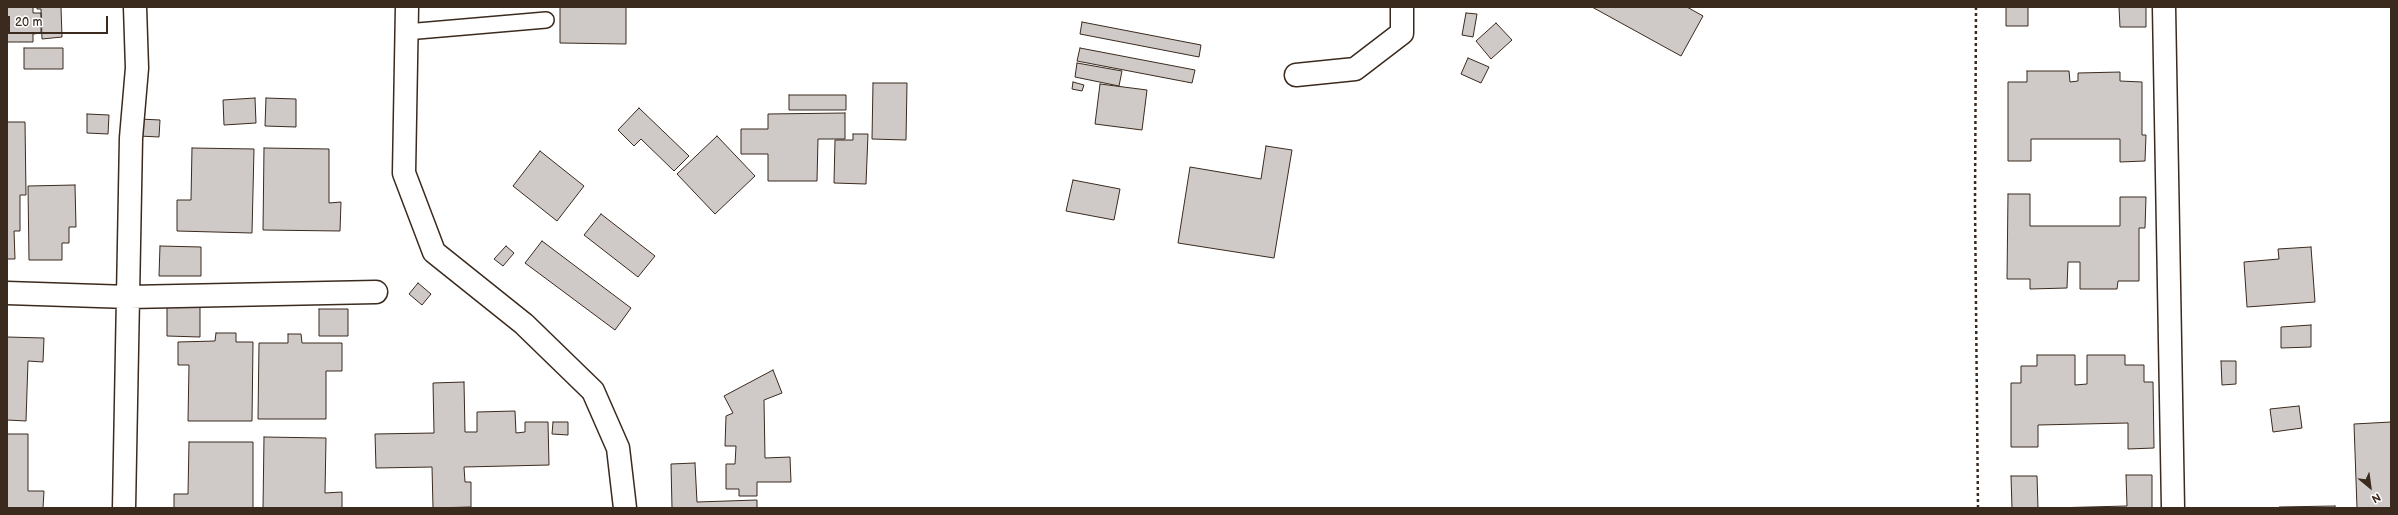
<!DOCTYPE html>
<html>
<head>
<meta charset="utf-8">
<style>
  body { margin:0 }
  #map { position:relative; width:2398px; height:515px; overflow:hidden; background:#fff; font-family:"Balsamiq Sans",sans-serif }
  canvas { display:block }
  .frame { position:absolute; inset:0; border:8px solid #3b2a1e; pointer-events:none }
  .north { position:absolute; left:2350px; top:467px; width:40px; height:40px; -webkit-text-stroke:3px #fff; paint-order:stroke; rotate:151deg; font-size:11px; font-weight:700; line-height:16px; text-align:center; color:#3b2a1e }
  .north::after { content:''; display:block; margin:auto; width:14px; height:18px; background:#3b2a1e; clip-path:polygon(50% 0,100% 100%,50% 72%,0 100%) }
  .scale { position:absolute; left:8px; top:16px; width:100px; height:18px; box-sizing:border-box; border:2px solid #3b2a1e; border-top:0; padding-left:5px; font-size:12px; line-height:14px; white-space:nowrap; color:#3b2a1e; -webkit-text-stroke:3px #fff; paint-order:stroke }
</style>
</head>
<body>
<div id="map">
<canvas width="2398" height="515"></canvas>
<div class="frame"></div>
<div class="north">N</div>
<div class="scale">20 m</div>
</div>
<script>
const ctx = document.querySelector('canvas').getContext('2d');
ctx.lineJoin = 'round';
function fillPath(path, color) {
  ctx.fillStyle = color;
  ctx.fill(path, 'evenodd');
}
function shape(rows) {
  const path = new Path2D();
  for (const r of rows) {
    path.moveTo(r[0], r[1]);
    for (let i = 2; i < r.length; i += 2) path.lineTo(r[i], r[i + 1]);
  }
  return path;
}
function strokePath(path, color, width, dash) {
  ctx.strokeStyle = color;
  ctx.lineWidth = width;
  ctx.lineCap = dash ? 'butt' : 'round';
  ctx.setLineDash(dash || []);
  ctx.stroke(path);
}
const building = shape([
  [7,7,33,7,33,13,41,13,41,33,33,34,33,42,7,42,7,7],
  [37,7,61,7,62,37,42,39,41,9,37,9,37,7],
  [560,7,626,7,626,44,560,43,560,7],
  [1592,7,1687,7,1703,16,1681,56,1592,7],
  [2006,7,2028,7,2028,26,2006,26,2006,7],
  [2119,7,2146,7,2146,27,2120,27,2119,7],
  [1466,13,1477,14,1473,37,1462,35,1466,13],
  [1082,22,1201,45,1199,57,1080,34,1082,22],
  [1496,23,1512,40,1491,59,1476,41,1496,23],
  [24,48,63,48,63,69,24,69,24,48],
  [1080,48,1195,70,1192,83,1077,61,1080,48],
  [1468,58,1489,67,1481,83,1461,74,1468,58],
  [1077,63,1122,71,1119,86,1075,77,1077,63],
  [2027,71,2069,71,2070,82,2078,81,2078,73,2120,72,2120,81,2142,82,2142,135,2146,135,2145,161,2120,162,2120,139,2031,139,2031,161,2008,161,2008,82,2027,82,2027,71],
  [1073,82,1084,85,1082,91,1072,89,1073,82],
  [873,83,907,83,906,140,872,139,873,83],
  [1100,84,1147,90,1142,130,1095,124,1100,84],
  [789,95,846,95,846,110,789,110,789,95],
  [255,98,256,123,224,125,223,100,255,98],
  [266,98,296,99,296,127,265,126,266,98],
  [639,108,689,156,674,171,641,139,634,146,618,130,639,108],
  [845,113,845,139,818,139,817,181,768,181,768,154,741,154,741,129,768,129,768,114,845,113],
  [87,114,109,115,108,134,87,133,87,114],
  [140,119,160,120,159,137,139,136,140,119],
  [7,122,25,122,26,195,20,195,20,231,14,231,15,259,7,259,7,122],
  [853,134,868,134,866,184,834,183,835,140,853,140,853,134],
  [717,136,755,176,715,214,677,174,717,136],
  [1266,146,1292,150,1274,258,1178,243,1190,167,1261,179,1266,146],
  [192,148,254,149,252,233,177,231,177,200,191,200,192,148],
  [264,148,329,149,329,203,341,202,340,231,263,230,264,148],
  [540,151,584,186,557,221,513,186,540,151],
  [1073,180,1120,189,1114,220,1066,211,1073,180],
  [75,185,76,227,69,227,69,243,62,243,62,260,29,260,28,186,75,185],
  [2008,194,2030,194,2030,226,2120,226,2120,197,2146,197,2145,228,2139,228,2139,281,2118,281,2117,289,2080,289,2080,262,2068,262,2067,288,2030,289,2030,279,2007,279,2008,194],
  [601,214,655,256,638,277,584,235,601,214],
  [542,241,631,308,615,330,525,263,542,241],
  [160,246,201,247,201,276,159,276,160,246],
  [506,246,514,253,503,266,494,259,506,246],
  [2311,247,2315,302,2247,307,2244,262,2279,259,2278,249,2311,247],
  [418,283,431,294,422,305,409,294,418,283],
  [167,307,200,307,200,337,167,336,167,307],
  [319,309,348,309,348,336,319,336,319,309],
  [2311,325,2311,347,2281,348,2281,327,2311,325],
  [216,333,236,333,236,342,253,342,252,421,188,421,189,365,178,365,178,342,215,341,216,333],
  [288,334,301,334,302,343,342,343,342,371,326,371,326,419,258,419,259,343,288,343,288,334],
  [7,337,44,338,43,362,28,361,26,421,7,420,7,337],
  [2037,355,2075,355,2075,385,2087,384,2087,355,2125,355,2125,365,2144,365,2144,382,2153,382,2154,448,2128,449,2128,423,2038,425,2038,447,2011,447,2011,383,2021,383,2021,366,2037,366,2037,355],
  [2221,361,2236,361,2236,384,2222,385,2221,361],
  [773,370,782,393,764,400,765,458,790,457,791,482,757,482,757,496,739,496,739,489,726,489,726,464,735,464,736,446,725,446,726,416,733,413,724,396,773,370],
  [464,382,465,432,477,432,477,412,515,411,516,433,525,432,525,422,548,422,549,465,464,467,465,482,471,482,471,507,433,508,432,467,376,468,375,434,434,433,433,383,464,382],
  [2299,406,2302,428,2273,432,2270,409,2299,406],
  [553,422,568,422,568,435,552,434,553,422],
  [2391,422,2391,506,2389,508,2357,508,2354,424,2391,422],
  [7,434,28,434,28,491,44,491,43,508,7,508,7,434],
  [264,437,326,438,325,493,342,492,342,508,263,508,264,437],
  [189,442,253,442,253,508,174,508,174,494,188,494,189,442],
  [695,463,697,502,757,500,757,508,672,508,671,464,695,463],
  [2126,475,2152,475,2152,508,2051,508,2127,506,2126,475],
  [2011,476,2037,476,2038,508,2012,508,2011,476],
  [2335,506,2335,508,2279,508,2279,507,2335,506]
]);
const path = shape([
  [1976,7,1975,205,1978,508]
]);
const lane = shape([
  [406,32,546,20]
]);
const street = shape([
  [407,7,404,173,434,252,524,324,593,391,618,448,625,508],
  [2164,7,2173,508],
  [1296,75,1355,69,1402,33,1402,7],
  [7,293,129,297,376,292],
  [124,508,131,138,137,68,135,7]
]);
fillPath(building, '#cfcac7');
strokePath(building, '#3b2a1e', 1);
strokePath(lane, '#3b2a1e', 18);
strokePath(street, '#3b2a1e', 25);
strokePath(path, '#3b2a1e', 2.5, [3, 3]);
strokePath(lane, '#fff', 15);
strokePath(street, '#fff', 22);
</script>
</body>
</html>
